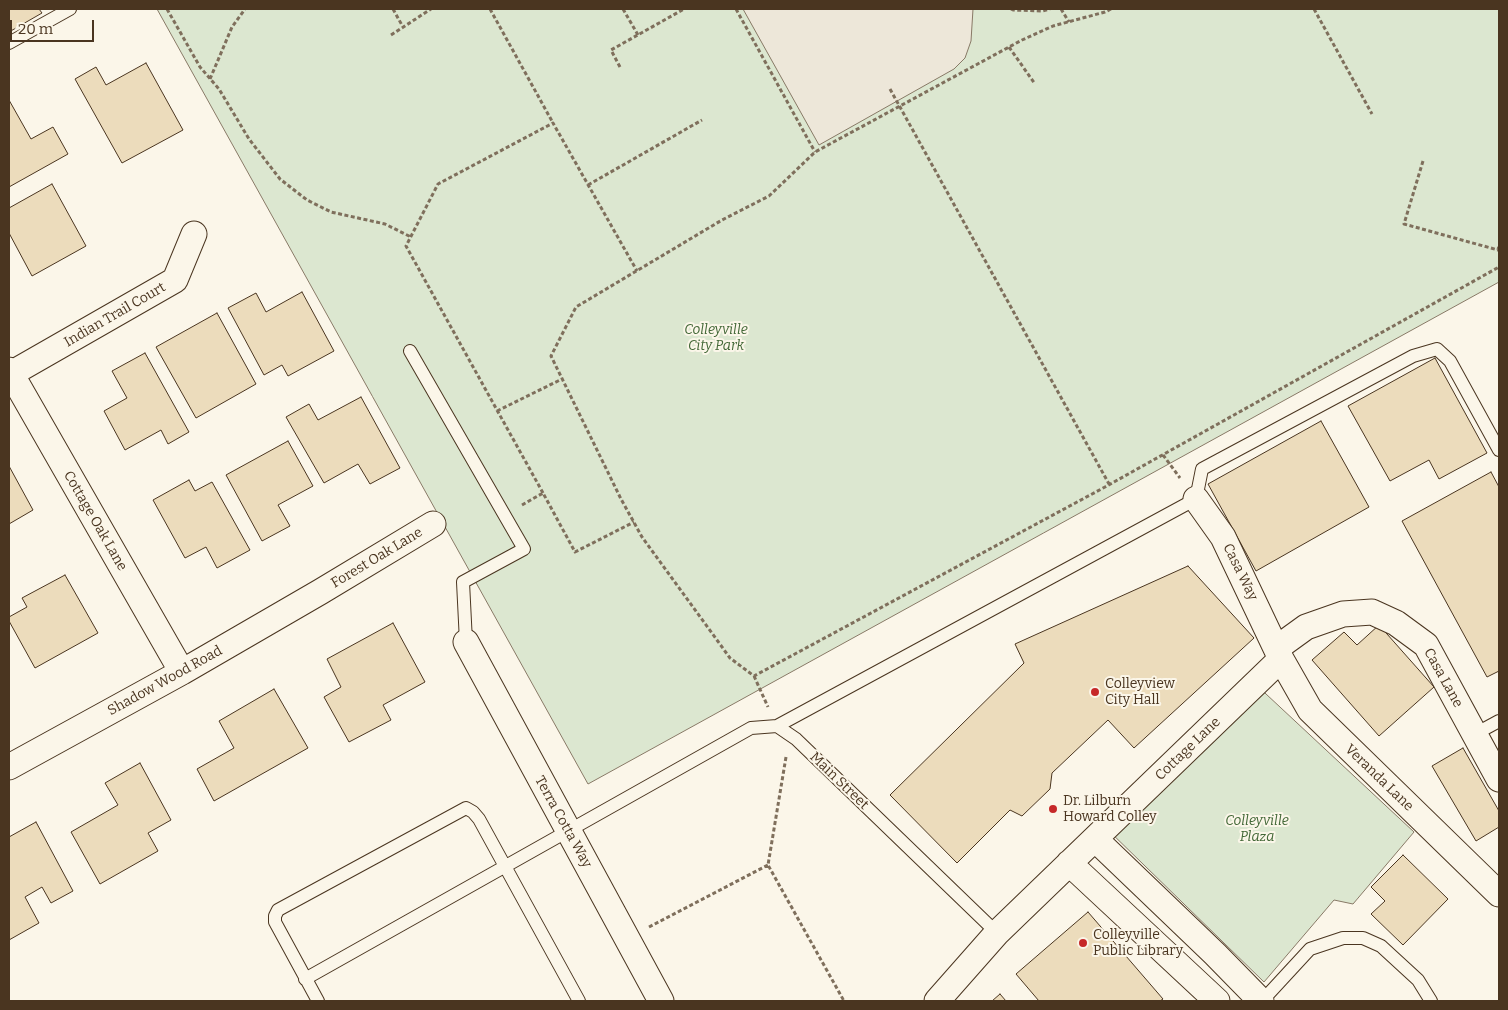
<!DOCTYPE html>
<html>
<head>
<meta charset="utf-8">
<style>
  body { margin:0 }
  #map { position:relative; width:1508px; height:1010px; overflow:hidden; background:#fbf6e9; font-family:Bitter,serif }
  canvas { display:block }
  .frame { position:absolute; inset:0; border:10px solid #4a3520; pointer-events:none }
  .scale { position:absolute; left:10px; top:20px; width:84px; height:22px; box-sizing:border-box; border:2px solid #4a3520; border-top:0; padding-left:6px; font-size:15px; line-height:18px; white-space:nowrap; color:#4a3520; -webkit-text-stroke:4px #fbf6e9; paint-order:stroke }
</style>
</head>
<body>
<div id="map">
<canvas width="1508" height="1010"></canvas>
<div class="frame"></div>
<div class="scale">20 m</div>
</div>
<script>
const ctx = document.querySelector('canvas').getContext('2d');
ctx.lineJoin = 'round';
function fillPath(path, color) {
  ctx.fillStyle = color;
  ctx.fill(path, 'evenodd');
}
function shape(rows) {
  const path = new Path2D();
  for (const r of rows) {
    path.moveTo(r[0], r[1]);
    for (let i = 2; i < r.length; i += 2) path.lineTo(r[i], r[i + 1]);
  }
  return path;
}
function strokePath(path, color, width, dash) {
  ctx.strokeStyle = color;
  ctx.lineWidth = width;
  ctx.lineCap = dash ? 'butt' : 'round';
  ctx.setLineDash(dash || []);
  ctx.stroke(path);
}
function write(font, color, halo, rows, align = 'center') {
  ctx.font = font + ' Bitter,serif';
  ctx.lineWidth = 4;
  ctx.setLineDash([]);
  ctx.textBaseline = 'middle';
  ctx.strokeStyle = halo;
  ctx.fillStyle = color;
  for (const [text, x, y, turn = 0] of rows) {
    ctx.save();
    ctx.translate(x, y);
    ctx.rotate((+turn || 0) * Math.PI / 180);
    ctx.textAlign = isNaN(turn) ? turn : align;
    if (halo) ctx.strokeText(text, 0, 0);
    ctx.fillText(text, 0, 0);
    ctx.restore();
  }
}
const green = shape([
  [157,9,1499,9,1499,282,588,784,157,9],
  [1251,680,1414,832,1353,904,1334,900,1264,982,1105,827,1251,680]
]);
const parking = shape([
  [743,9,973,9,971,41,965,58,954,69,819,145,743,9]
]);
const building = shape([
  [9,9,39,9,42,13,9,32,9,9],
  [146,63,183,130,122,163,75,79,96,67,106,85,146,63],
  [9,100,31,139,53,127,68,154,9,187,9,100],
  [52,184,86,246,32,276,9,233,9,208,52,184],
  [302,292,334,351,288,376,282,365,264,375,228,308,256,293,266,312,302,292],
  [217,313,256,384,196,418,156,347,217,313],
  [145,353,189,432,168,444,161,430,125,450,104,411,127,398,112,371,145,353],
  [1435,358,1487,453,1439,479,1429,460,1390,481,1348,406,1435,358],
  [361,397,400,468,370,484,358,464,324,483,286,417,309,404,318,420,361,397],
  [1321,421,1369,507,1256,571,1208,484,1321,421],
  [288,441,313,486,278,505,290,526,262,541,226,475,288,441],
  [9,466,33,510,9,524,9,466],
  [1491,472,1499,487,1499,671,1487,677,1402,521,1491,472],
  [189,480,195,491,212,482,250,550,217,568,206,547,185,558,153,500,189,480],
  [1188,566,1254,638,1134,748,1108,720,1052,773,1050,789,1022,816,1010,810,957,863,890,795,1024,663,1015,644,1188,566],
  [65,575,98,633,35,668,9,621,9,617,27,607,22,598,65,575],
  [393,623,425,682,383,705,391,720,349,742,324,697,341,687,327,659,393,623],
  [1379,625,1434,687,1379,736,1312,660,1344,632,1357,645,1379,625],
  [274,689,308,748,214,801,197,769,234,748,219,721,274,689],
  [1463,748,1499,811,1499,827,1476,841,1432,766,1463,748],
  [140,763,171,820,148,833,158,851,100,884,71,832,118,805,105,783,140,763],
  [36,822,73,891,51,903,42,887,25,897,39,923,9,940,9,837,36,822],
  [1403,855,1448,899,1403,945,1371,914,1385,901,1371,887,1403,855],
  [1088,912,1163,999,1160,1001,1039,1001,1016,974,1088,912],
  [1000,994,1006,1001,992,1001,1000,994]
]);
const path = shape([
  [167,9,200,67,219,89,249,139,280,179,307,200,331,212,385,224,411,237],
  [393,9,403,27],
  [490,9,553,123],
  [623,9,638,35],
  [736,9,815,152],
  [1011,9,1013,10,1042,11,1050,9],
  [1061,9,1069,22],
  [1111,9,1105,12,1053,26,1022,40,815,152,769,196,722,220,576,307,551,356,621,499,642,537,730,658,754,676,1105,487,1499,267],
  [1314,9,1372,114],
  [391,35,431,9],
  [1009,47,1035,84],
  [620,67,611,50,684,9],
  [210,79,232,27,245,9],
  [890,89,1109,484],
  [1423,161,1404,224,1498,250,1499,245],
  [588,185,702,120],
  [497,411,562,379],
  [1163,455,1180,478],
  [543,493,406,246,438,184,553,123,637,271],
  [522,505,543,493,575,552,634,522],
  [754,676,768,707],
  [786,757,768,865,844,1001],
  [649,927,768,865]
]);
const lane = shape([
  [9,43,70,9],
  [410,351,524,549,463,582,466,642],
  [777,726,1196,499,1202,469,1413,356,1437,349,1450,361,1499,450],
  [1475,734,1499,721],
  [305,979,751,728,777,726,796,739,997,933],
  [318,1001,275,922,275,916,278,910,466,808,473,812,479,819,579,1001],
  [1262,1001,1310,949,1343,938,1363,938,1381,946,1418,980,1431,1001]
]);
const street = shape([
  [9,370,182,672],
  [9,375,175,280,194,234],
  [1196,499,1223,537,1281,659,1310,710,1499,894],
  [466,642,661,1001],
  [1277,648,1306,627,1343,614,1372,612,1396,623,1426,645,1499,779],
  [9,767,182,672,320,592,433,524],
  [1095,839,1215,954,1261,1001],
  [1069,863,1217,1001],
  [937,1001,997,933,1281,659]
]);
const markers = [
  [1095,692,5,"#c62828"],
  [1053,809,5,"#c62828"],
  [1083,943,5,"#c62828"]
];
const streetNames = [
  ["Indian Trail Court",115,315,-30],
  ["Cottage Oak Lane",95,521,60],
  ["Forest Oak Lane",377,558,-31],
  ["Casa Way",1240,572,64],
  ["Casa Lane",1443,678,61],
  ["Shadow Wood Road",165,681,-29],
  ["Cottage Lane",1188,749,-44],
  ["Veranda Lane",1379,778,44],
  ["Main Street",839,781,44],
  ["Terra Cotta Way",563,822,61]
];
const parkNames = [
  ["Colleyville",716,330],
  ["City Park",716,346],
  ["Colleyville",1257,821],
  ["Plaza",1257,837]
];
const poiNames = [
  ["Colleyview",1105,684],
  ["City Hall",1105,700],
  ["Dr. Lilburn",1063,801],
  ["Howard Colley",1063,817],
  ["Colleyville",1093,935],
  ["Public Library",1093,951]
];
fillPath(green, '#dce7d0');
strokePath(green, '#887966', 1);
fillPath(parking, '#ede7d9');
strokePath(parking, '#887966', 1);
fillPath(building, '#ecdcbc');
strokePath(building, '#4a3520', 1);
strokePath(lane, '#4a3520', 14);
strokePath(street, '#4a3520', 27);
strokePath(path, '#7f6f5c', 3, [4, 2.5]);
strokePath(lane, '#fbf6e9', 12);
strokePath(street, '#fbf6e9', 25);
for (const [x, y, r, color] of markers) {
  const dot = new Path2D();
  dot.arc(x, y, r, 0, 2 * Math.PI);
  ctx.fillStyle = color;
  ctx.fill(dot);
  strokePath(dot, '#fbf6e9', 2);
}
write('14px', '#4a3520', '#fbf6e9', streetNames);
write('italic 14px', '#436837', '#fbf6e9', parkNames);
write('14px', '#4a3520', '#fbf6e9', poiNames, 'left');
</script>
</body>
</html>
